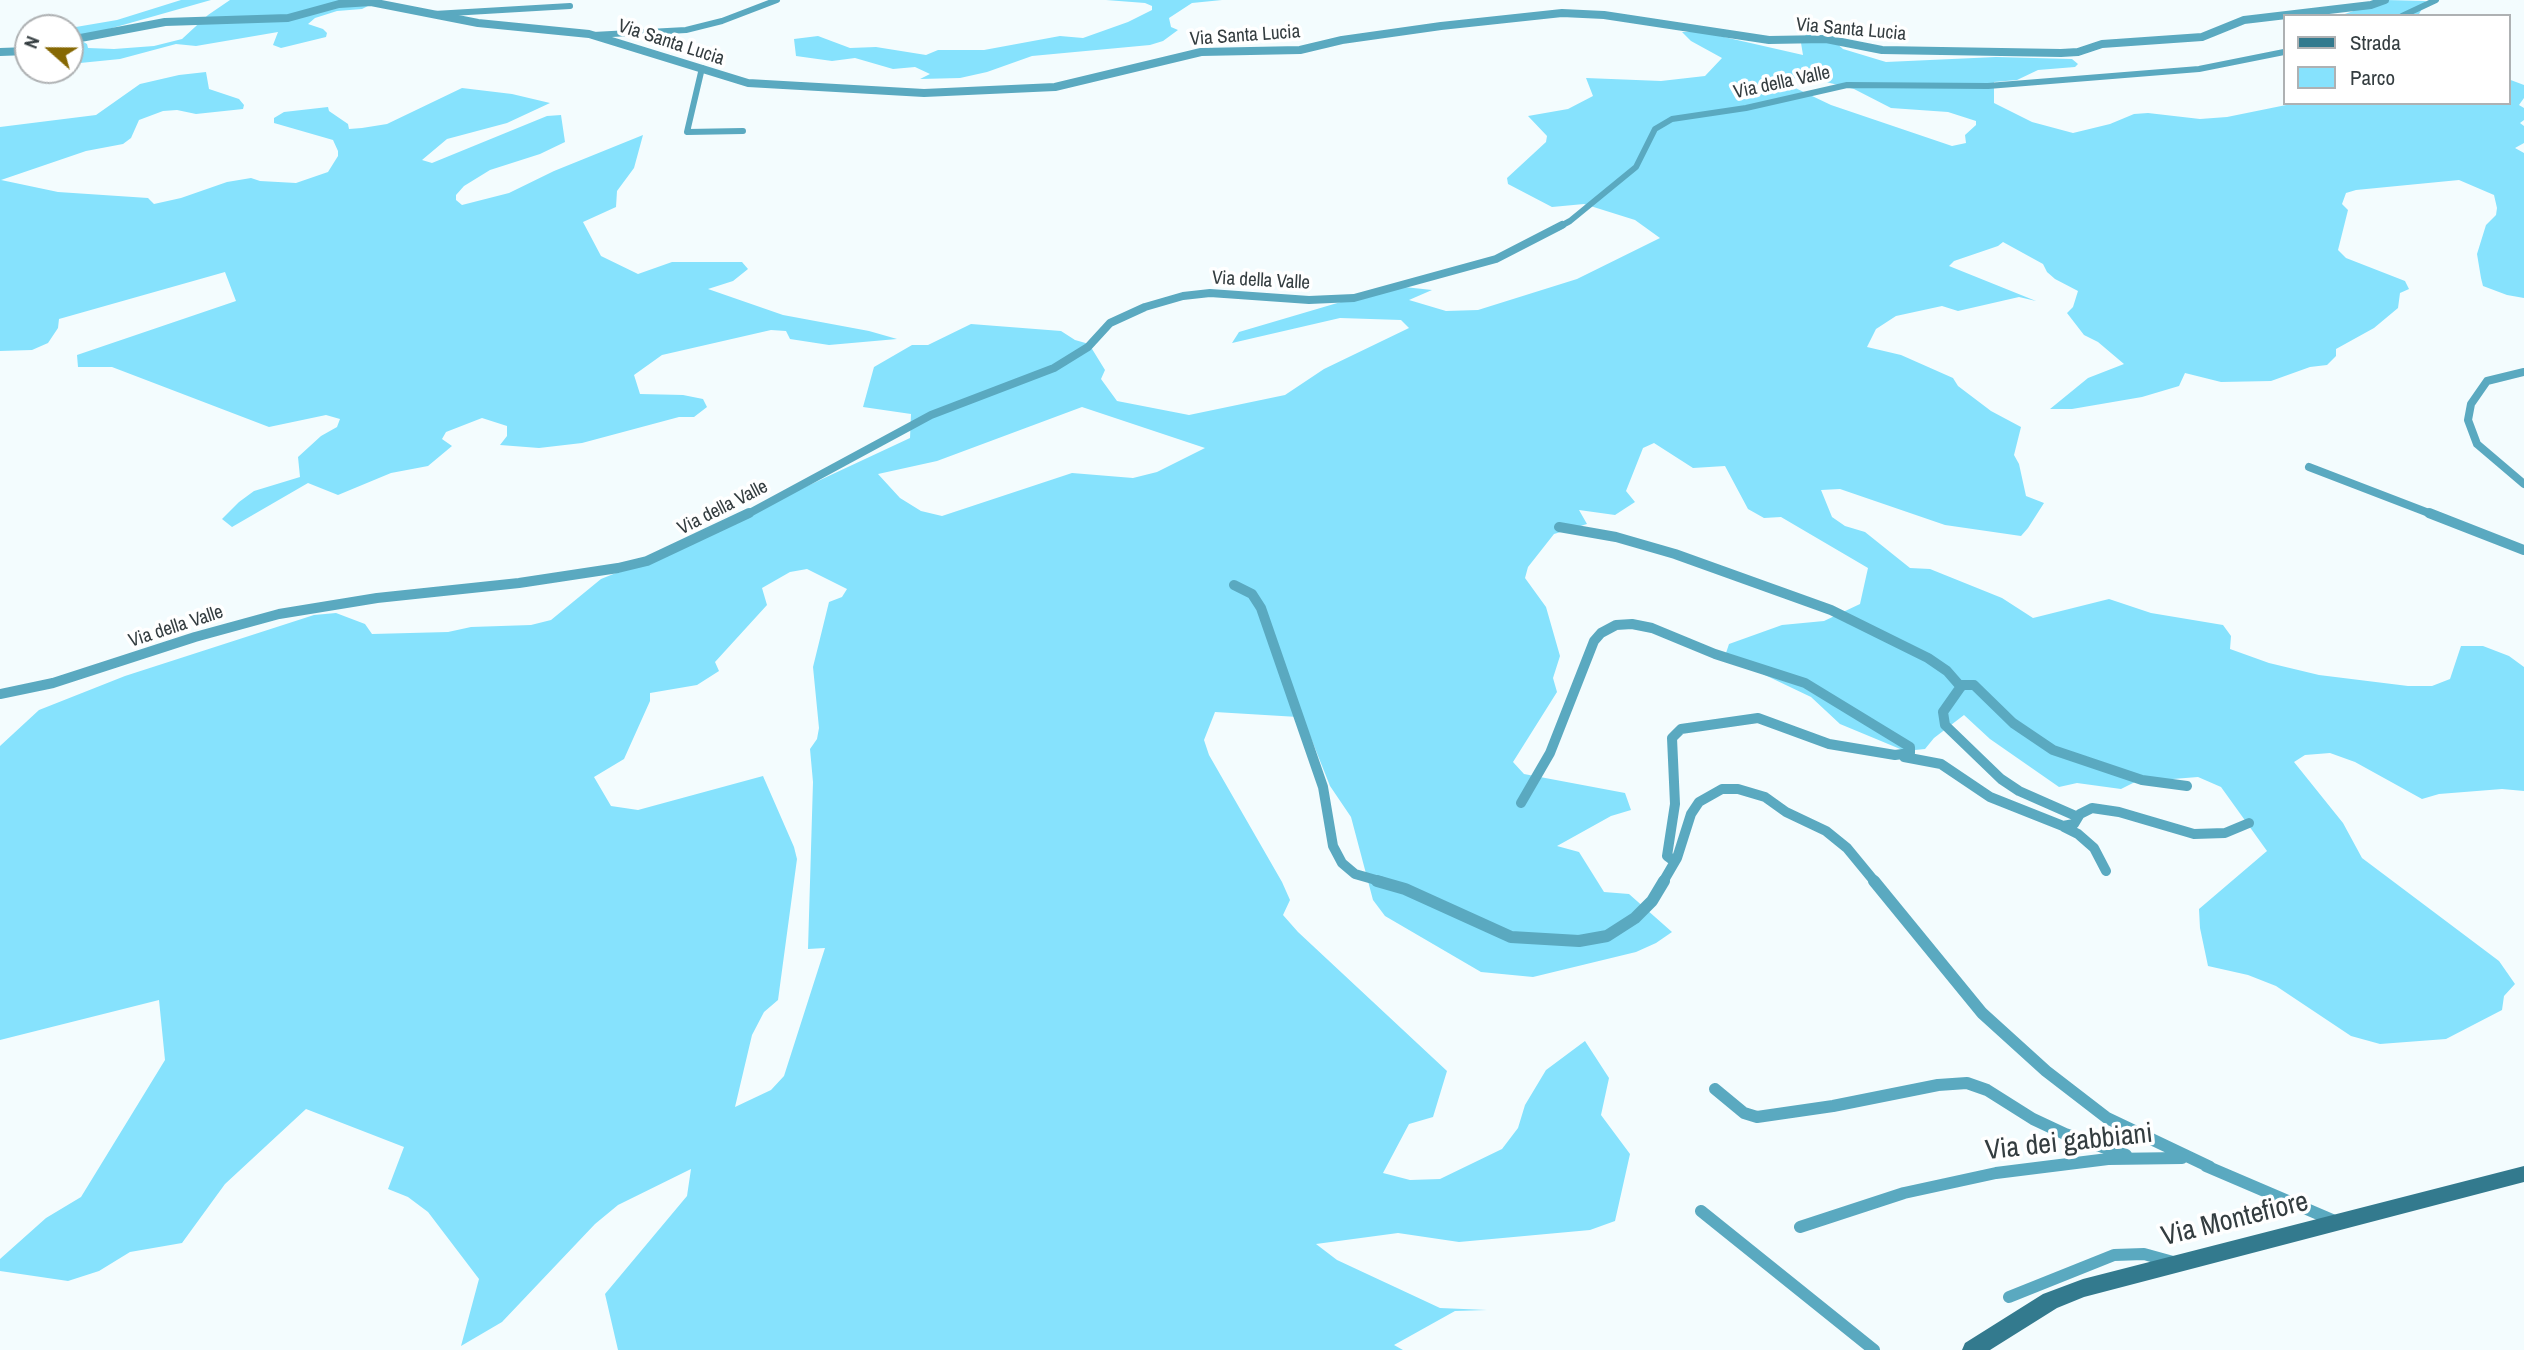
<!DOCTYPE html>
<html>
<head>
<meta charset="utf-8">
<style>
  body { margin:0 }
  #map { position:relative; width:2524px; height:1350px; overflow:hidden; background:#f3fcfe; font-family:"Archivo Narrow",sans-serif }
  canvas { display:block }
  .legend { position:absolute; left:2283px; top:14px; width:228px; height:91px; box-sizing:border-box; background:#fff; border:2px solid #aeb1b3; margin:0; padding:9px 12px; list-style:none; font-size:21px; color:#343d40 }
  .legend li { display:flex; align-items:center; gap:14px; height:35px }
  .legend b { width:35px; border:2px solid #aeb1b3 }
  .north { position:absolute; left:14px; top:14px; width:70px; height:70px; box-sizing:border-box; background:#fff; border:2px solid #aeb1b3; border-radius:50%; rotate:291deg; font-size:19px; font-weight:700; line-height:28px; text-align:center; color:#343d40 }
  .north::after { content:''; display:block; margin:auto; width:24px; height:32px; background:#866803; clip-path:polygon(50% 0,100% 100%,50% 72%,0 100%) }
</style>
</head>
<body>
<div id="map">
<canvas width="2524" height="1350"></canvas>
<ul class="legend">
<li><b style="height:9px;background:#337a8e"></b>Strada</li>
<li><b style="height:19px;background:#86e2fd"></b>Parco</li>
</ul>
<div class="north">N</div>
</div>
<script>
const ctx = document.querySelector('canvas').getContext('2d');
ctx.lineJoin = 'round';
function fillPath(path, color) {
  ctx.fillStyle = color;
  ctx.fill(path, 'evenodd');
}
function shape(rows) {
  const path = new Path2D();
  for (const r of rows) {
    path.moveTo(r[0], r[1]);
    for (let i = 2; i < r.length; i += 2) path.lineTo(r[i], r[i + 1]);
  }
  return path;
}
function strokePath(path, color, width, dash) {
  ctx.strokeStyle = color;
  ctx.lineWidth = width;
  ctx.lineCap = dash ? 'butt' : 'round';
  ctx.setLineDash(dash || []);
  ctx.stroke(path);
}
function write(font, color, halo, rows, align = 'center') {
  ctx.font = font + ' "Archivo Narrow",sans-serif';
  ctx.lineWidth = 7;
  ctx.setLineDash([]);
  ctx.textBaseline = 'middle';
  ctx.strokeStyle = halo;
  ctx.fillStyle = color;
  for (const [text, x, y, turn = 0] of rows) {
    ctx.save();
    ctx.translate(x, y);
    ctx.rotate((+turn || 0) * Math.PI / 180);
    ctx.textAlign = isNaN(turn) ? turn : align;
    if (halo) ctx.strokeText(text, 0, 0);
    ctx.fillText(text, 0, 0);
    ctx.restore();
  }
}
const green = shape([
  [181,0,211,0,70,40,70,28,117,20],
  [230,0,366,0,370,5,362,9,337,11,315,18,308,24,323,29,327,33,326,37,281,48,273,45,278,32,196,46,176,44,120,59,70,64,70,44,82,41,87,44,88,48,114,49,154,46,182,39,208,15],
  [1106,0,1222,0,1192,3,1169,18,1171,27,1178,30,1163,41,1150,45,1032,56,987,72,960,78,920,79,930,74,915,67,893,69,855,58,832,61,796,56,794,39,818,36,850,48,876,47,926,55,938,50,984,50,1060,36,1083,38,1128,22,1152,10,1152,6,1145,3],
  [2385,0,2426,1,2418,16,2305,16,2342,15],
  [1808,31,1833,40,1843,49,1886,62,1996,57,2072,59,2078,64,2075,67,2038,70,2017,80,1994,82,1994,103,2032,122,2073,133,2110,124,2134,114,2148,113,2200,119,2227,117,2296,103,2508,103,2508,79,2524,85,2524,98,2519,105,2524,108,2524,120,2520,123,2524,126,2524,143,2515,148,2524,153,2524,298,2507,295,2483,286,2481,278,2477,254,2486,225,2496,215,2497,208,2494,195,2459,180,2356,190,2346,193,2342,204,2348,210,2338,250,2346,258,2405,281,2409,289,2400,293,2398,308,2374,328,2336,349,2336,356,2327,365,2310,367,2271,381,2221,382,2185,373,2179,386,2142,397,2072,409,2050,409,2088,378,2124,364,2098,342,2084,335,2067,313,2073,307,2078,291,2055,279,2047,272,2043,264,2003,242,1998,246,1954,261,1949,266,2036,301,2019,297,1958,311,1942,306,1896,316,1876,329,1867,347,1901,355,1953,378,1958,386,1991,411,2021,427,2014,455,2019,464,2026,496,2044,503,2028,528,2021,536,1945,525,1840,489,1821,490,1832,517,1845,526,1865,532,1910,568,1930,569,2002,598,2033,618,2109,599,2151,613,2223,625,2231,636,2230,649,2269,663,2319,675,2408,686,2432,686,2450,679,2461,646,2483,646,2509,656,2524,667,2524,791,2502,789,2439,794,2422,799,2355,762,2330,753,2305,755,2294,762,2343,823,2362,858,2499,961,2515,984,2504,996,2502,1010,2446,1039,2380,1044,2351,1036,2276,986,2248,975,2208,966,2200,928,2199,909,2267,851,2221,787,2198,777,2135,782,2121,789,2077,783,2059,787,1990,739,1964,715,1934,738,1925,749,1905,751,1840,724,1811,697,1725,656,1729,644,1782,625,1824,621,1860,604,1868,568,1781,517,1764,518,1748,509,1725,466,1693,468,1654,443,1643,448,1626,491,1635,502,1615,515,1579,510,1587,524,1554,534,1528,567,1525,578,1546,607,1560,656,1553,678,1557,692,1513,762,1524,774,1625,793,1631,810,1611,816,1557,846,1579,852,1604,892,1629,894,1672,932,1656,943,1636,952,1533,977,1481,972,1385,916,1373,900,1351,817,1330,786,1309,733,1298,717,1215,712,1204,740,1209,755,1282,882,1290,900,1283,915,1298,932,1447,1071,1433,1117,1409,1124,1383,1173,1410,1180,1440,1179,1502,1149,1518,1128,1525,1105,1546,1070,1585,1041,1609,1078,1601,1115,1630,1154,1615,1221,1590,1230,1459,1242,1398,1233,1316,1244,1337,1260,1440,1308,1487,1310,1455,1311,1394,1345,1403,1350,618,1350,605,1294,687,1196,691,1169,618,1205,595,1224,502,1322,461,1346,479,1279,428,1212,408,1197,388,1189,404,1147,306,1109,225,1184,182,1243,130,1252,99,1271,68,1281,0,1271,0,1259,46,1218,81,1197,165,1060,159,1000,0,1040,0,746,39,710,125,676,314,615,336,613,365,624,372,634,448,632,471,627,531,625,551,620,601,579,653,558,910,438,911,414,863,407,874,367,912,345,928,345,971,324,1061,331,1075,340,1089,344,1105,370,1101,379,1117,401,1189,415,1285,395,1324,369,1409,328,1401,320,1340,318,1232,343,1239,332,1395,286,1432,290,1409,300,1446,311,1478,310,1577,279,1660,238,1635,220,1584,204,1552,207,1508,184,1507,178,1546,142,1547,136,1528,116,1568,109,1593,96,1586,78,1661,81,1705,76,1722,58,1691,41,1682,32,1702,32,1803,55,1801,43],
  [1783,78,1814,79,1854,89,1891,108,1948,112,1976,121,1976,125,1965,135,1966,143,1952,146,1831,105,1789,85],
  [1082,407,1205,448,1157,472,1133,478,1072,473,942,516,921,511,900,498,878,474,937,461],
  [807,569,847,589,842,597,829,602,813,667,819,728,817,739,810,749,813,782,808,949,825,948,784,1076,771,1090,735,1107,752,1035,764,1012,778,1000,797,859,794,847,763,776,638,810,611,806,594,777,624,759,650,701,650,693,697,685,719,671,715,662,767,605,762,588,790,572],
  [206,72,209,89,239,99,244,105,243,109,196,114,177,110,163,111,139,120,131,138,123,144,86,151,1,180,58,192,148,198,154,204,181,198,227,182,251,178,260,181,296,183,328,172,338,156,338,151,333,140,274,123,274,118,284,112,328,107,329,111,348,124,349,129,362,128,387,124,462,88,512,94,550,103,507,123,447,139,422,160,432,163,547,116,561,115,565,142,540,154,490,170,464,186,456,195,456,200,462,205,509,193,554,171,643,135,634,168,617,191,616,207,583,222,601,256,638,274,672,262,742,262,748,269,733,281,708,289,783,315,869,331,897,339,829,345,790,339,786,331,771,330,662,355,634,375,640,394,683,395,703,399,707,407,694,417,679,417,582,443,539,448,500,445,507,436,507,426,482,418,446,432,442,439,452,446,428,466,391,473,338,495,308,483,232,527,222,519,239,502,254,491,300,477,298,457,321,436,337,427,340,419,326,415,269,427,112,367,78,367,77,355,236,301,225,272,59,319,58,328,48,343,32,350,0,351,0,127,96,115,140,84,179,75]
]);
const minorFar3 = shape([
  [434,14,570,6],
  [2402,16,2436,0],
  [593,35,686,30,722,21,777,0],
  [702,68,687,132,743,131],
  [1559,227,1570,221,1636,167,1655,129,1672,119,1746,108,1847,85,1988,86,2199,69,2284,52]
]);
const minorFar2 = shape([
  [2524,372,2487,381,2471,404,2468,420,2477,444,2524,484],
  [2309,467,2434,515],
  [746,515,931,415,1054,368,1088,347,1110,323,1145,307,1183,296,1210,293,1309,300,1354,298,1496,259,1562,225]
]);
const minorFar1 = shape([
  [2429,513,2524,550],
  [1559,527,1616,537,1675,554,1831,610,1928,658,1947,671,1961,687],
  [1234,585,1252,594,1261,608,1323,787,1333,846,1342,863,1355,874,1383,882],
  [0,694,53,683,195,637,279,614,377,598,519,583,618,568,647,561,749,513],
  [1904,757,1941,764,1990,797,2063,826,2074,824,2080,814,2092,808,2119,812,2194,834,2225,833,2249,823],
  [1521,803,1550,753,1594,641,1601,633,1616,625,1632,624,1652,628,1715,654,1805,683,1910,747,1910,753,1895,755,1829,744,1758,718,1681,729,1672,738,1675,804,1667,856,1671,859,1677,858,1691,814,1699,802,1722,789,1738,789,1765,797,1786,812,1826,831,1847,848,1875,882],
  [2078,817,2019,791,2001,779,1945,725,1943,712,1962,685,1974,685,2013,723,2053,750,2142,780,2187,786],
  [2064,827,2078,834,2094,848,2106,871],
  [1663,882,1677,858]
]);
const minor = shape([
  [1377,881,1405,889,1511,937,1579,941,1607,936,1635,918,1652,901,1664,881],
  [1874,881,1982,1013,2046,1071,2107,1118,2210,1167],
  [1715,1089,1744,1113,1757,1117,1833,1106,1938,1085,1967,1083,1987,1090,2033,1119,2065,1134,2126,1155],
  [2206,1166,2337,1222],
  [1701,1211,1874,1350],
  [1800,1227,1904,1193,1996,1173,2108,1159,2182,1158],
  [2009,1297,2114,1255,2144,1254,2173,1262]
]);
const tertiary = shape([
  [70,40,165,22,288,18,339,4,371,2,478,23,589,34,748,83,924,93,1055,87,1201,52,1300,50,1342,40,1441,26,1562,13,1604,15,1769,40,1826,39,1882,50,2061,53,2078,52,2102,44,2202,37,2244,20,2371,5,2385,0],
  [0,52,28,51]
]);
const secondary = shape([
  [2524,1166,2524,1182,2084,1297,2057,1308,1990,1350,1962,1350,1965,1343,2043,1294,2083,1279,2524,1166]
]);
const farStreetnames = [
  ["Via Santa Lucia",1851,30,5],
  ["Via Santa Lucia",1245,36,-4],
  ["Via Santa Lucia",671,43,18],
  ["Via della Valle",1782,83,-12],
  ["Via della Valle",1261,281,3],
  ["Via della Valle",723,508,-27],
  ["Via della Valle",176,627,-18]
];
const nearStreetnames = [
  ["Via dei gabbiani",2069,1143,-6],
  ["Via Montefiore",2235,1220,-14]
];
fillPath(green, '#86e2fd');
strokePath(minorFar3, '#5aa9c0', 6);
strokePath(minorFar2, '#5aa9c0', 8);
strokePath(minorFar1, '#5aa9c0', 10);
strokePath(minor, '#5aa9c0', 12);
strokePath(tertiary, '#5aa9c0', 8);
fillPath(secondary, '#337a8e');
write('19px', '#343d40', '#fff', farStreetnames);
write('28px', '#343d40', '#fff', nearStreetnames);
</script>
</body>
</html>
